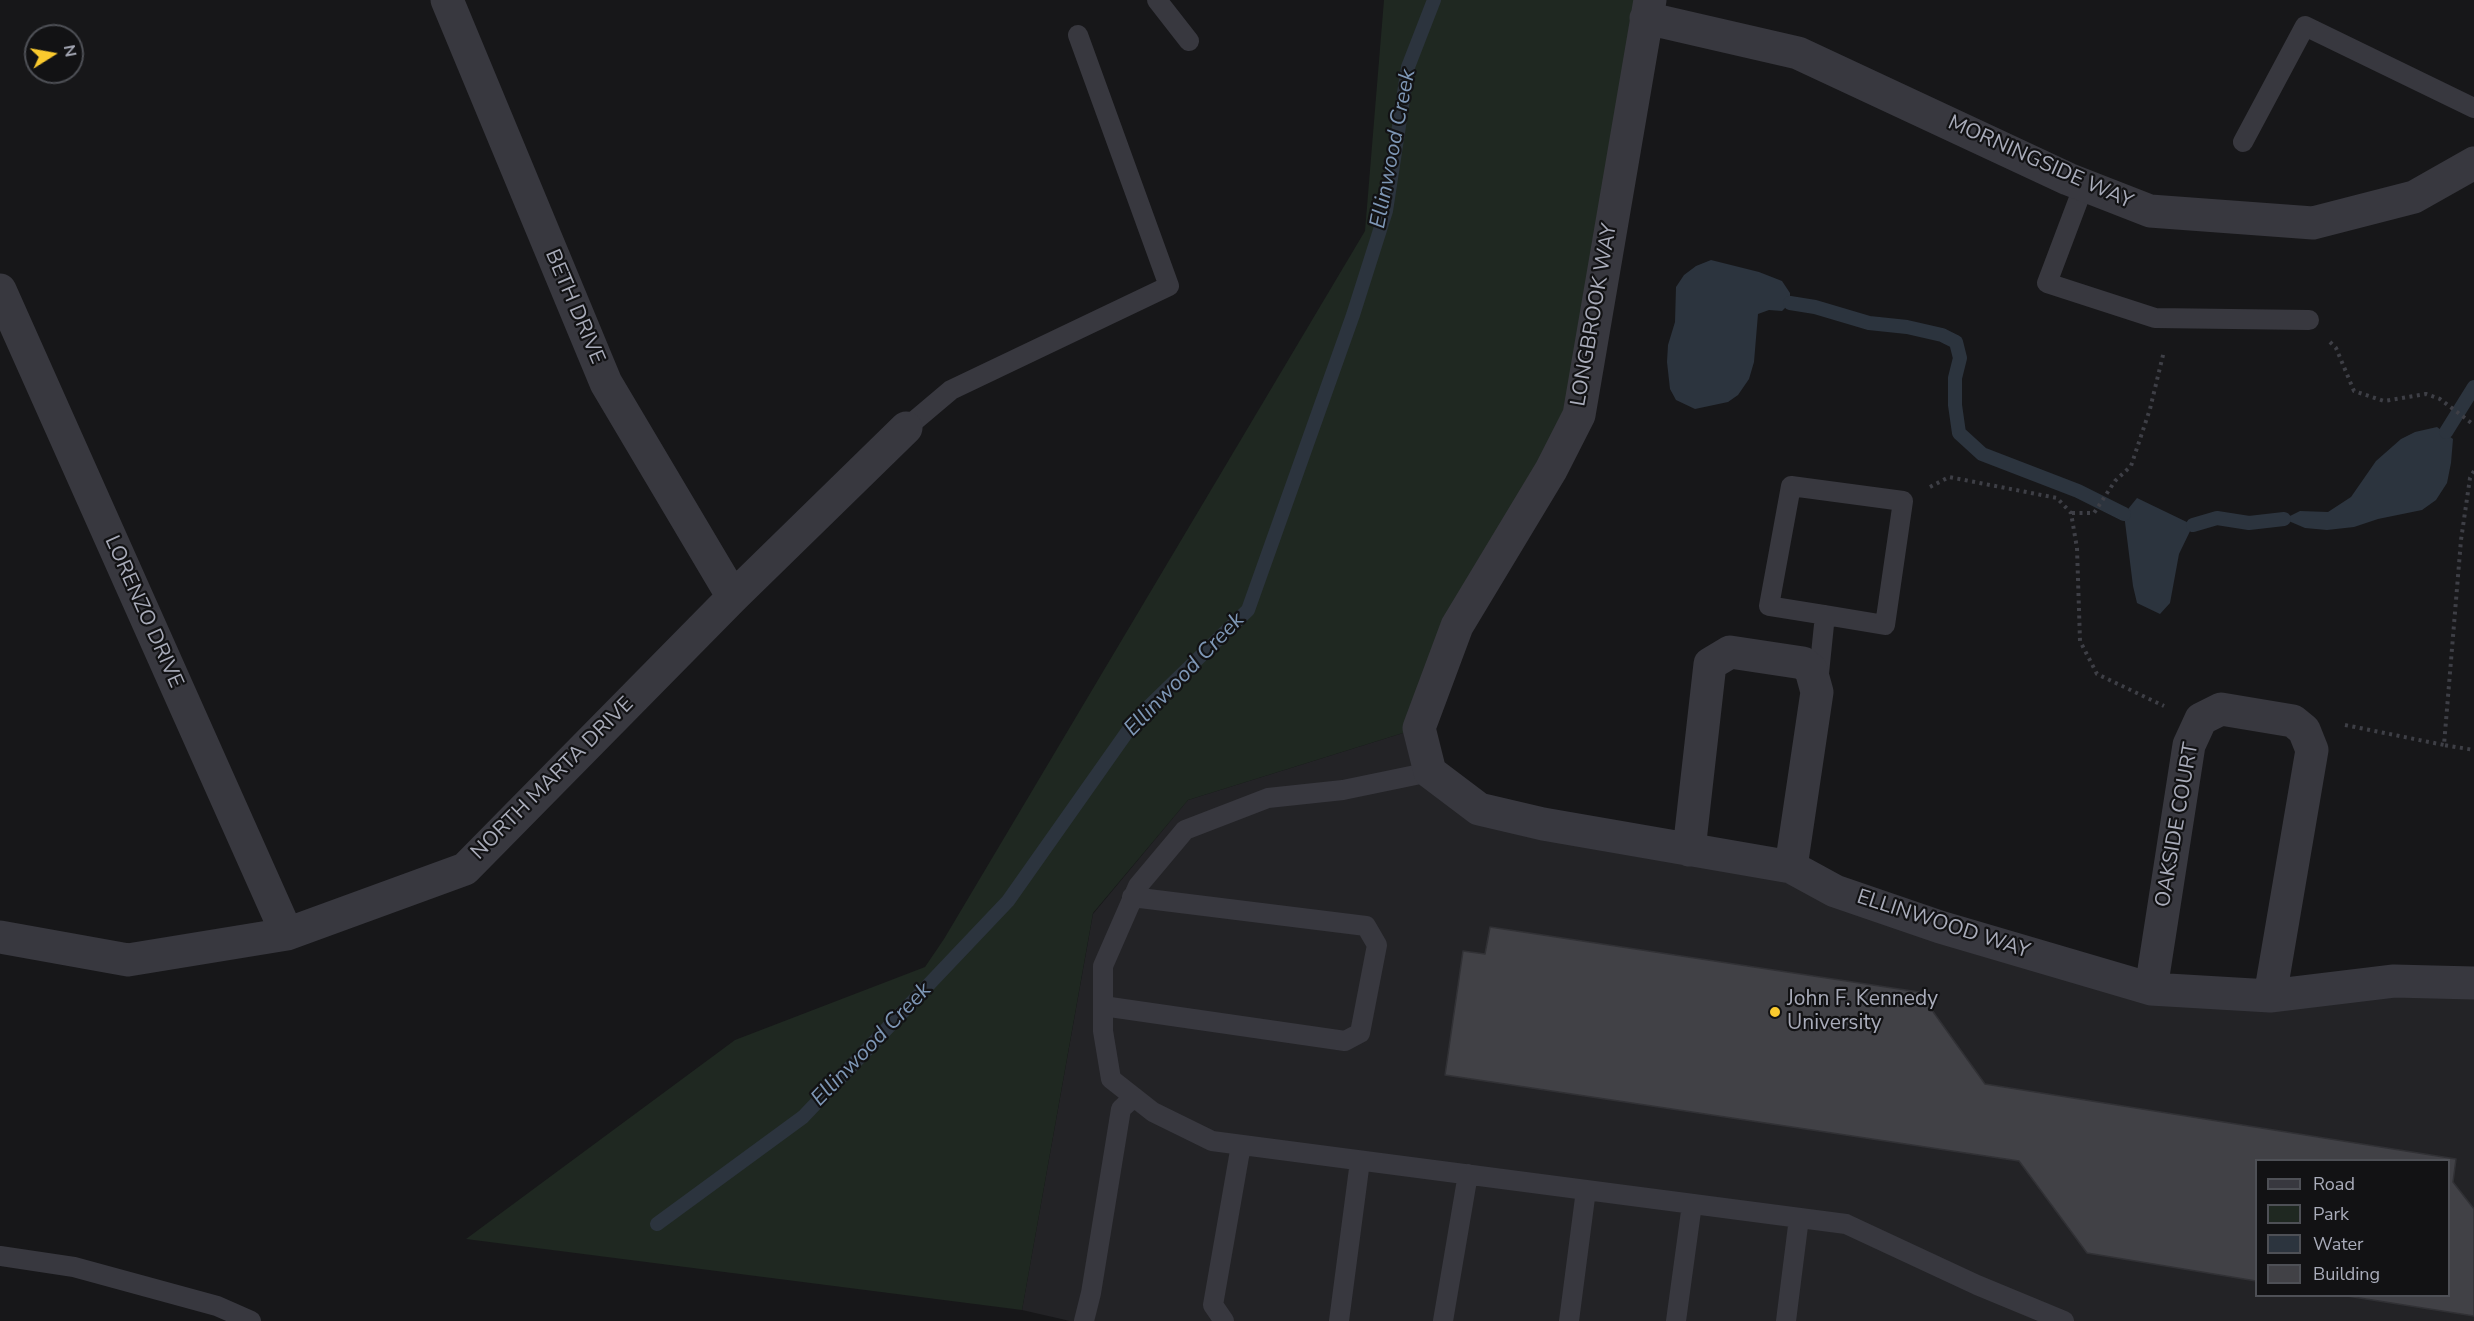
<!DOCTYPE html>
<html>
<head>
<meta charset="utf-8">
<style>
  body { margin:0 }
  #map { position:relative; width:2474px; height:1321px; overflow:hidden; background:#171719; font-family:"Nunito Sans",sans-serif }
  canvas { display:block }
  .legend { position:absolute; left:2255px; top:1159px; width:195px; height:138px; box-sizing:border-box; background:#121214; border:2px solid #4e5056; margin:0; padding:8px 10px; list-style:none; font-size:18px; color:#a9acba }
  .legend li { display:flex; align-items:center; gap:12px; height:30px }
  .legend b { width:30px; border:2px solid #4e5056 }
  .north { position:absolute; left:24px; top:24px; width:60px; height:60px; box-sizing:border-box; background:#121214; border:2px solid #4e5056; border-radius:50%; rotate:79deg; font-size:16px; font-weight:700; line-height:24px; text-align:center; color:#a9acba }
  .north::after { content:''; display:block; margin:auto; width:21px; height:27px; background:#faca2e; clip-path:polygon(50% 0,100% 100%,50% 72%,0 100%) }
</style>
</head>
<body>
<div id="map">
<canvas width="2474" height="1321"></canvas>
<ul class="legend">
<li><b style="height:8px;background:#38383f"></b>Road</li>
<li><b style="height:16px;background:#1f2821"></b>Park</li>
<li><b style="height:16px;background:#2c343e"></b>Water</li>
<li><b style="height:16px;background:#414146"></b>Building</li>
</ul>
<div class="north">N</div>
</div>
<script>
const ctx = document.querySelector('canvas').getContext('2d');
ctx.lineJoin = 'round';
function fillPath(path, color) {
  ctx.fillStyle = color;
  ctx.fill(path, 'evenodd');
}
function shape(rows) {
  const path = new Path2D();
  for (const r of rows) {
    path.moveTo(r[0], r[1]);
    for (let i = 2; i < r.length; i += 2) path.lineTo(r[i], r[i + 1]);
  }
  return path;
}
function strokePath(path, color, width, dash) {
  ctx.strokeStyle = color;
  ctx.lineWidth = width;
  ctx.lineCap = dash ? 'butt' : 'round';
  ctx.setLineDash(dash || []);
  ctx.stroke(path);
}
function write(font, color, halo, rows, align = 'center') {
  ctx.font = font + ' "Nunito Sans",sans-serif';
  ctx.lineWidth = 4.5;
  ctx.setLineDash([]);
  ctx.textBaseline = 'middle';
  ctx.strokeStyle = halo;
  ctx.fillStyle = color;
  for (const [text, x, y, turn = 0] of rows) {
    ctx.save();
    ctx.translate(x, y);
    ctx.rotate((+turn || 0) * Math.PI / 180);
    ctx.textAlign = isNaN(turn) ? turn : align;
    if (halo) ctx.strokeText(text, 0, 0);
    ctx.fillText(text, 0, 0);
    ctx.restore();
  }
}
const built = shape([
  [1419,728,1479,809,1670,846,2151,989,2474,983,2474,1321,1070,1321,1022,1310,1093,914,1188,800],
  [2256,1160,2448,1160,2448,1296,2256,1296]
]);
const green = shape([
  [1384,0,1650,0,1579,415,1419,728,1188,800,1093,913,1022,1310,466,1239,735,1040,925,967,944,939,1365,231]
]);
const water = shape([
  [1711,260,1759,272,1782,281,1790,293,1790,303,1782,311,1769,310,1758,314,1754,362,1749,379,1738,395,1728,402,1695,409,1676,400,1670,389,1667,362,1668,345,1675,322,1676,287,1684,275,1696,266],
  [2437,427,2453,439,2451,463,2447,483,2436,500,2422,510,2378,519,2354,527,2327,530,2305,528,2284,519,2300,511,2328,512,2351,497,2376,461,2401,439,2415,432],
  [2137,498,2193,525,2179,554,2170,603,2160,614,2137,603,2133,586,2124,514]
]);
const stream = shape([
  [1790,303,1815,307,1869,323,1907,327,1942,335,1956,342,1960,358,1955,378,1955,405,1959,433,1982,454,2078,491,2124,514],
  [2446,432,2474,387],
  [2193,525,2217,518,2249,523,2284,519],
  [657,1224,803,1117,1008,901,1137,718,1248,610,1353,315,1386,211,1408,67,1434,0]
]);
const building = shape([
  [1490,927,1919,992,1985,1084,2456,1159,2453,1182,2474,1209,2474,1316,2347,1296,2448,1296,2448,1160,2256,1160,2256,1281,2087,1253,2019,1161,1445,1075,1463,951,1485,954,1490,927]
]);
const path = shape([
  [2330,342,2336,348,2354,391,2384,401,2426,394,2440,399,2474,425],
  [2474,471,2470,478,2461,540,2444,745,2474,750],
  [1930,487,1949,477,2057,498,2071,513,2077,548,2080,641,2097,674,2164,706],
  [2072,513,2094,513,2115,481,2131,466,2150,409,2164,351],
  [2345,725,2444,745]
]);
const lane = shape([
  [1157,0,1189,41],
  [2243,142,2305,26,2474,108],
  [2084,185,2047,283,2155,318,2309,320],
  [906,428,951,390,1169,286,1078,35],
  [1818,683,1825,615,1885,625,1903,501,1791,486,1769,606,1825,615],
  [1430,772,1343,790,1268,798,1185,830,1138,886,1103,966,1103,1031,1111,1079,1153,1112,1212,1141,1846,1224,1977,1285,2064,1321],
  [1103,1006,1345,1041,1360,1033,1377,945,1366,926,1132,897],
  [0,1256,74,1267,217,1306,251,1321],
  [1084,1321,1091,1293,1121,1109,1134,1097],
  [1224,1321,1213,1305,1241,1145],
  [1339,1321,1360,1161],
  [1443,1321,1468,1174],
  [1569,1321,1586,1190],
  [1676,1321,1692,1204],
  [1786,1321,1799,1218]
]);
const street = shape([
  [447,0,606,383,733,597],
  [1650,0,1579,415,1551,470,1457,626,1419,728,1430,772,1479,809,1543,824,1791,867,1835,891,1940,927,2151,989,2270,996,2394,981,2474,983],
  [1646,18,1798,53,2068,179,2150,211,2313,223,2414,197,2474,163],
  [0,290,287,934],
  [1689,850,1710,664,1730,652,1803,663,1811,670,1817,692,1791,867],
  [0,937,128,960,287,934,465,869,733,597,906,428],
  [2151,989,2189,745,2201,719,2221,709,2293,721,2304,730,2312,750,2270,996]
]);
const markers = [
  [1775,1012,6,"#faca2e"]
];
const streetNames = [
  ["MORNINGSIDE WAY",2040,163,24],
  ["BETH DRIVE",574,307,67],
  ["LONGBROOK WAY",1595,315,-80],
  ["LORENZO DRIVE",143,612,66],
  ["NORTH MARTA DRIVE",553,779,-45],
  ["OAKSIDE COURT",2178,825,-80],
  ["ELLINWOOD WAY",1943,925,18]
];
const poiNames = [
  ["John F. Kennedy",1787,1000],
  ["University",1787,1024]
];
const waterNames = [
  ["Ellinwood Creek",1394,149,-79],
  ["Ellinwood Creek",1185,675,-46],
  ["Ellinwood Creek",872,1045,-46]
];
fillPath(built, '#232326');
fillPath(green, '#1f2821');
fillPath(water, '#2c343e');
strokePath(stream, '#2c343e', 14);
fillPath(building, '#414146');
strokePath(building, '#313135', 1.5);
strokePath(path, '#3e3f46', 4, [3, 4.5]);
strokePath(lane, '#38383f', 20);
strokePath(street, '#38383f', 33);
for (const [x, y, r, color] of markers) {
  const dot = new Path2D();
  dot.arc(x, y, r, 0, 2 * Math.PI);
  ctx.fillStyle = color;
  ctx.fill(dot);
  strokePath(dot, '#121214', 2);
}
write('21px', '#a9acba', '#121214', streetNames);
write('21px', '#a9acba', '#121214', poiNames, 'left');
write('italic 22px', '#7e97b6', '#121214', waterNames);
</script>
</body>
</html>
